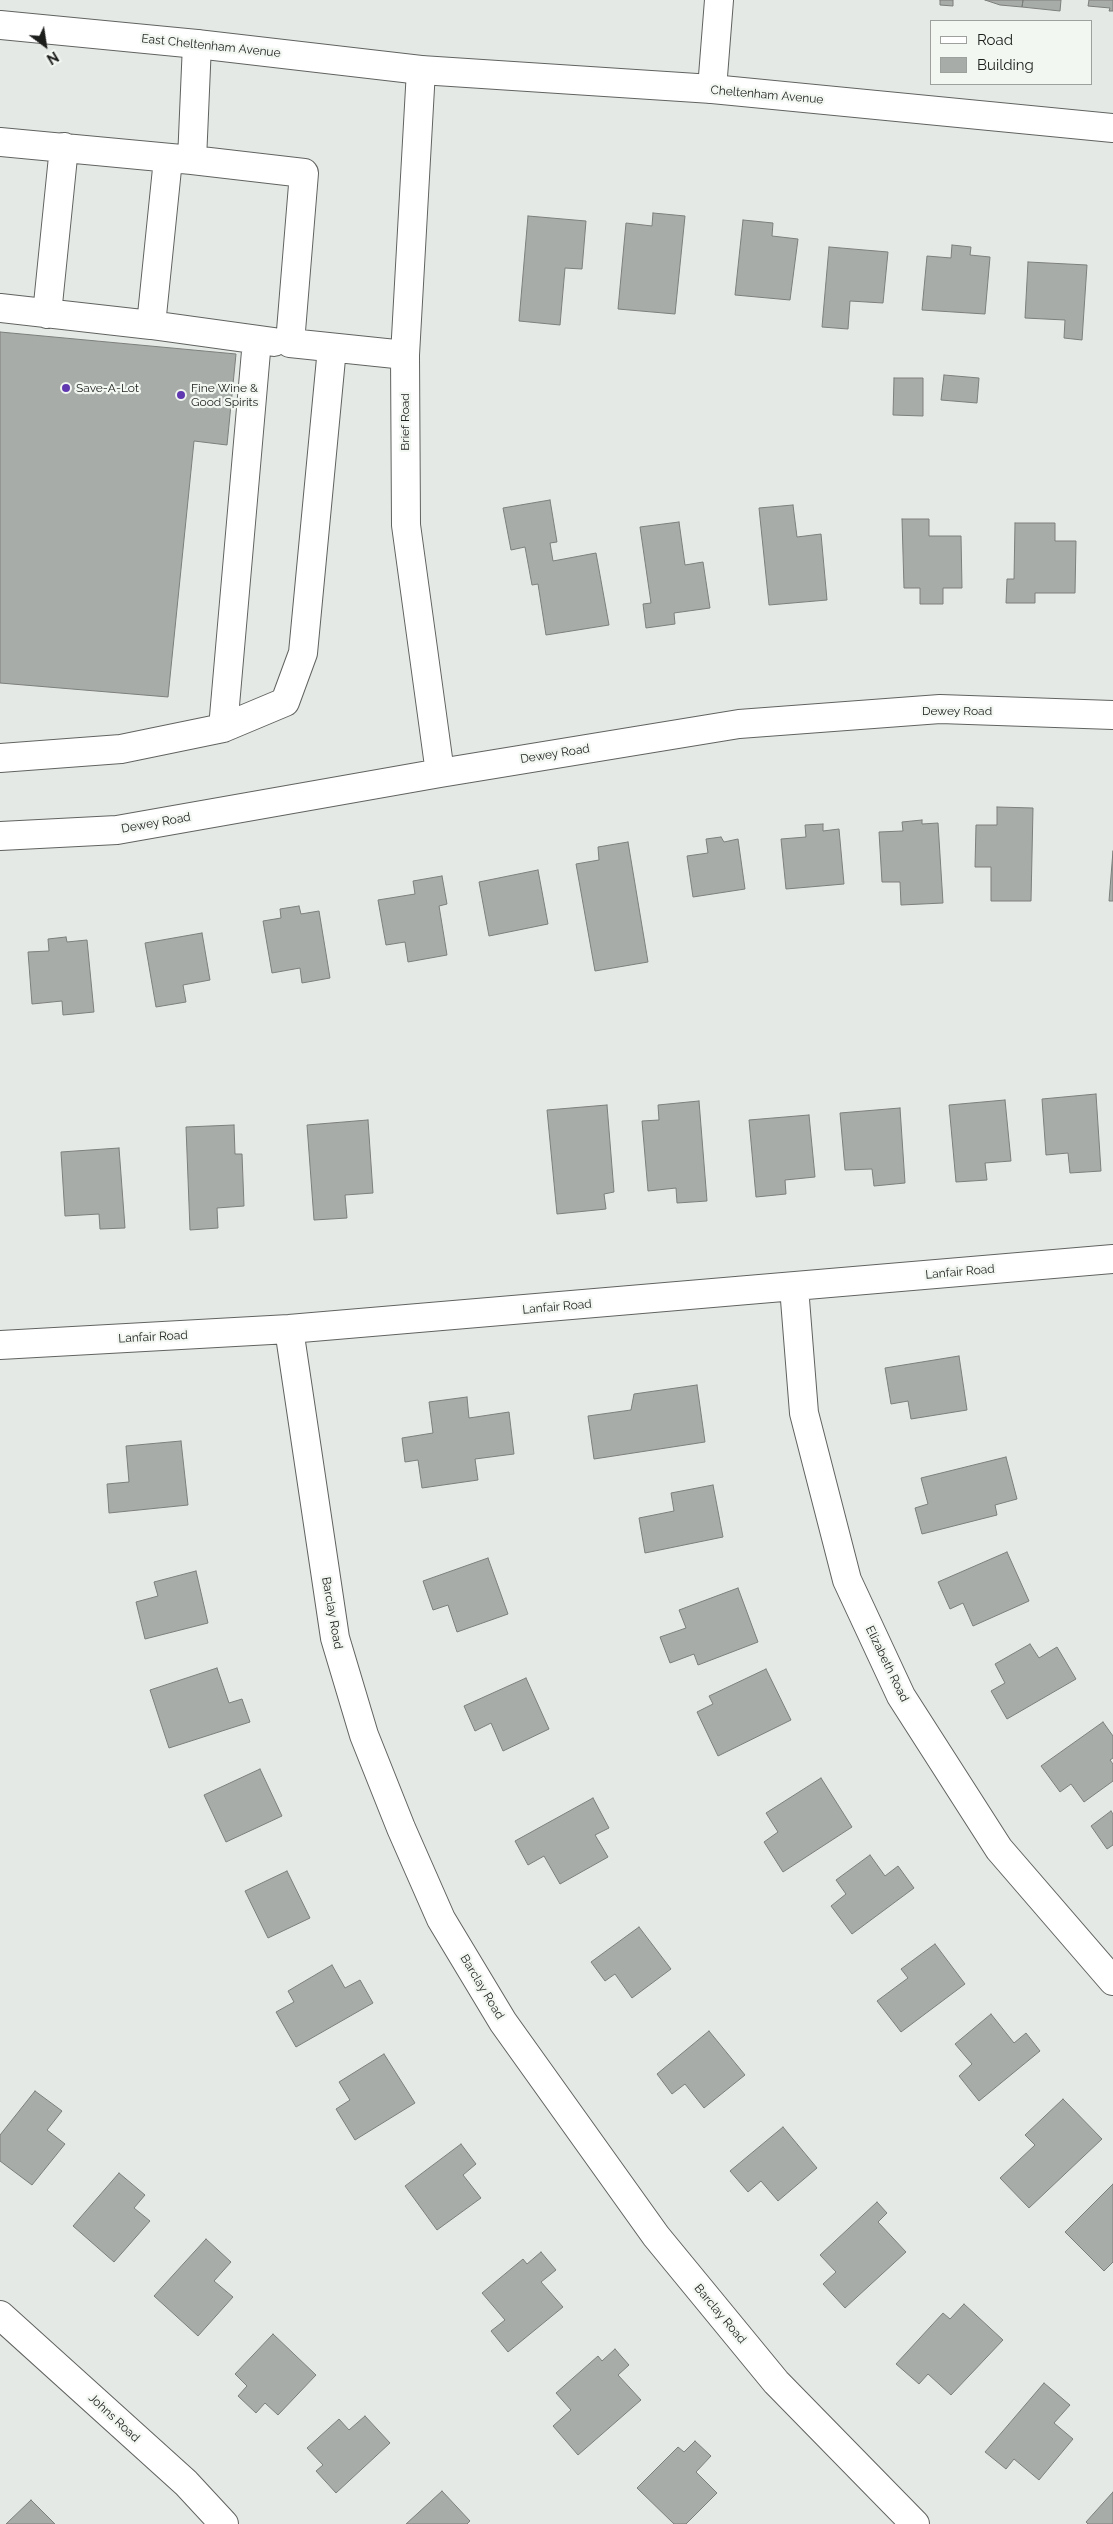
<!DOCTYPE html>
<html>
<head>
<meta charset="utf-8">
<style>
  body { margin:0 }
  #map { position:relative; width:1113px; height:2524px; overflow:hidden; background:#e5e9e5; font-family:Raleway,sans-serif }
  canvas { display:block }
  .legend { position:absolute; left:930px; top:20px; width:162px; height:65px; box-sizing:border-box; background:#f3f7f2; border:1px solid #9da09c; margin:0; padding:6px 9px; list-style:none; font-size:15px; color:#1c1e1c }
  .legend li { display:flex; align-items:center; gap:10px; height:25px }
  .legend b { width:25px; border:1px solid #9da09c }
  .north { position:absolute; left:20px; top:20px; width:50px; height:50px; -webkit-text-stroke:4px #f3f7f2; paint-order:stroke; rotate:149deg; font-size:14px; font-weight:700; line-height:20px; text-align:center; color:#1c1e1c }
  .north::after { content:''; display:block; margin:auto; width:18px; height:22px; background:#1c1e1c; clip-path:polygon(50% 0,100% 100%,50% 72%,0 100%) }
</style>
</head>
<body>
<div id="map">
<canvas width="1113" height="2524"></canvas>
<ul class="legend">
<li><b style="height:6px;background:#fff"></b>Road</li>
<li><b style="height:14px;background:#a8aca8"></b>Building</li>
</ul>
<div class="north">N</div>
</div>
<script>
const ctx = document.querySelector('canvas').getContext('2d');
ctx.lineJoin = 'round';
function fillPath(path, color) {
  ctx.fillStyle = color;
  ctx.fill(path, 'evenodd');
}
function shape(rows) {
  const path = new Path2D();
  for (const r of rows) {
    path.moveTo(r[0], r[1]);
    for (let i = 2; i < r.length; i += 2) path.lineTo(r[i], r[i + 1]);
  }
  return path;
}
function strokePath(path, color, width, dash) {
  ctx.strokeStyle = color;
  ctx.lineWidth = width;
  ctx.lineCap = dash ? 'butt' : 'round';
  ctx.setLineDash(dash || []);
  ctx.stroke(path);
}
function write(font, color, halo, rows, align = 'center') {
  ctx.font = font + ' Raleway,sans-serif';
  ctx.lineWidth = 4.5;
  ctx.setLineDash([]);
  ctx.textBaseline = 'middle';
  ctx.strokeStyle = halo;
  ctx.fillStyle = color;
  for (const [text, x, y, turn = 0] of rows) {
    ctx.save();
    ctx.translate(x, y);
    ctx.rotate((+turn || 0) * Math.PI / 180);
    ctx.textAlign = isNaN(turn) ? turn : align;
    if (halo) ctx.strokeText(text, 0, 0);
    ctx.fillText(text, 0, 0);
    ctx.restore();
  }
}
const building = shape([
  [940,0,953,0,953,6,940,5,940,0],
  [985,0,1023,0,1022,7,1000,5,985,0],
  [1023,0,1061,0,1060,11,1022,7,1023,0],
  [1089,0,1113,0,1113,11,1109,11,1110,8,1088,6,1089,0],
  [653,213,685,216,675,314,618,309,626,223,652,226,653,213],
  [528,216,586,221,582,269,565,268,560,325,519,321,528,216],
  [743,220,773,223,772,236,798,239,790,300,735,295,743,220],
  [952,245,971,247,970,255,990,257,985,314,922,310,927,256,951,258,952,245],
  [829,247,888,252,883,303,850,301,848,329,822,327,829,247],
  [1028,262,1087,265,1082,340,1064,338,1065,320,1025,318,1028,262],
  [0,332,236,354,227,445,194,441,168,697,0,683,0,332],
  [944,375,979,378,977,403,941,400,944,375],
  [894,378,923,378,923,416,893,415,894,378],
  [550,500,557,542,550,543,553,561,596,553,609,625,546,635,538,584,532,585,525,547,511,550,503,508,550,500],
  [793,505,797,537,821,534,827,600,769,605,759,508,793,505],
  [902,519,929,519,929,536,961,536,962,588,943,588,943,604,920,604,920,588,904,588,902,519],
  [679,522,685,565,703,562,710,608,674,613,675,624,646,628,643,604,651,603,640,527,679,522],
  [1015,523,1055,523,1055,541,1076,541,1075,593,1035,593,1035,603,1006,603,1007,579,1014,579,1015,523],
  [997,807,1033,808,1031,901,991,901,991,867,975,867,976,825,997,825,997,807],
  [922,820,922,824,938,823,943,903,901,905,900,882,882,882,879,832,903,831,902,822,922,820],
  [823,824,823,831,839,829,844,884,786,889,781,839,806,837,805,825,823,824],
  [721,837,724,842,738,839,745,889,693,897,687,856,708,853,706,839,721,837],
  [628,842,648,962,595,971,576,864,599,860,598,847,628,842],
  [1113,851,1113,901,1109,901,1113,851],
  [538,870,548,924,489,936,479,882,538,870],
  [442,876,447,904,439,906,447,955,408,962,405,942,386,945,378,900,415,894,413,881,442,876],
  [299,906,301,914,319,911,330,978,302,983,300,968,272,973,263,921,281,918,280,909,299,906],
  [202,933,210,980,183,985,186,1002,156,1007,145,943,202,933],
  [66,937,67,942,87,940,94,1012,63,1015,62,1001,32,1004,28,952,49,951,48,939,66,937],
  [1096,1094,1101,1171,1070,1173,1068,1153,1046,1155,1042,1099,1096,1094],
  [1005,1100,1011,1161,985,1163,987,1180,956,1182,949,1105,1005,1100],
  [699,1101,707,1201,677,1203,676,1188,648,1191,642,1121,659,1120,658,1105,699,1101],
  [607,1105,614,1192,604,1194,606,1209,557,1214,547,1110,607,1105],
  [900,1108,905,1183,874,1186,872,1169,845,1170,840,1113,900,1108],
  [809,1115,815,1177,785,1180,786,1194,756,1197,749,1120,809,1115],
  [368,1120,373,1193,345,1195,347,1218,314,1220,307,1125,368,1120],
  [234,1125,235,1154,242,1154,244,1206,217,1208,218,1228,190,1230,186,1127,234,1125],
  [119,1148,125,1228,100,1229,99,1214,65,1216,61,1152,119,1148],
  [959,1356,967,1410,911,1419,908,1401,891,1404,885,1368,959,1356],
  [697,1385,705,1442,594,1459,588,1416,631,1410,634,1394,697,1385],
  [467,1397,469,1418,509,1412,514,1454,475,1459,478,1480,422,1488,418,1460,405,1462,402,1438,433,1433,429,1402,467,1397],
  [181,1441,188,1505,109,1513,107,1484,129,1482,126,1446,181,1441],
  [1006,1457,1017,1499,995,1505,997,1515,922,1534,915,1508,928,1504,921,1478,1006,1457],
  [713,1485,723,1537,645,1553,639,1518,674,1511,671,1493,713,1485],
  [1007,1552,1029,1601,973,1626,963,1603,950,1609,938,1582,1007,1552],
  [488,1558,508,1614,457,1632,448,1605,433,1610,423,1581,488,1558],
  [196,1571,208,1623,145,1639,136,1602,158,1596,154,1582,196,1571],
  [738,1588,758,1642,698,1665,694,1654,670,1663,660,1637,686,1628,679,1610,738,1588],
  [1030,1644,1039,1658,1057,1647,1076,1679,1007,1719,991,1691,1005,1683,995,1664,1030,1644],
  [217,1668,229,1703,242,1699,250,1722,169,1748,150,1690,217,1668],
  [766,1669,791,1720,718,1756,697,1712,713,1704,709,1696,766,1669],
  [526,1678,549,1729,503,1751,491,1723,475,1731,464,1706,526,1678],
  [1103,1722,1113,1736,1113,1758,1110,1760,1113,1764,1113,1781,1084,1802,1071,1784,1060,1792,1041,1766,1103,1722],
  [260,1769,282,1816,226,1842,204,1795,260,1769],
  [821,1778,852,1827,783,1872,764,1842,778,1832,766,1813,821,1778],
  [593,1798,609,1828,595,1835,608,1857,560,1884,544,1856,528,1865,515,1841,593,1798],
  [1111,1811,1113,1814,1113,1845,1107,1849,1091,1826,1111,1811],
  [870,1855,885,1876,898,1866,914,1888,852,1934,831,1906,846,1894,836,1880,870,1855],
  [287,1871,310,1918,268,1938,245,1891,287,1871],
  [639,1927,671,1969,632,1998,615,1974,605,1981,591,1962,639,1927],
  [935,1944,965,1984,901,2032,877,2001,908,1978,901,1969,935,1944],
  [332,1965,345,1988,360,1980,373,2003,296,2047,276,2012,294,2002,288,1991,332,1965],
  [991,2014,1014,2043,1026,2033,1040,2051,979,2101,959,2076,972,2064,955,2044,991,2014],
  [709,2031,745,2075,704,2108,685,2084,672,2094,657,2074,709,2031],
  [384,2054,415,2103,355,2140,336,2109,350,2100,339,2082,384,2054],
  [35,2091,62,2111,47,2130,65,2144,32,2185,0,2161,0,2135,35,2091],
  [1063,2099,1102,2139,1029,2208,1000,2178,1035,2145,1025,2135,1063,2099],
  [783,2127,817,2168,778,2201,761,2181,748,2192,730,2171,783,2127],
  [461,2144,476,2164,463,2175,481,2198,437,2230,405,2186,461,2144],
  [119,2173,145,2195,134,2208,150,2221,114,2262,73,2226,119,2173],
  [1113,2184,1113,2262,1104,2271,1065,2232,1113,2184],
  [877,2202,887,2213,878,2222,906,2252,845,2308,823,2284,836,2272,820,2255,877,2202],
  [206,2239,231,2262,214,2281,233,2297,198,2336,154,2296,206,2239],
  [541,2252,556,2270,541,2282,563,2307,508,2352,491,2331,505,2320,482,2293,523,2259,527,2264,541,2252],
  [964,2304,1003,2340,951,2395,928,2374,919,2384,896,2364,943,2313,950,2319,964,2304],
  [273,2334,316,2375,278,2415,265,2403,256,2413,238,2396,247,2386,235,2374,273,2334],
  [615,2349,629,2365,618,2375,641,2400,578,2455,553,2426,571,2410,556,2393,598,2356,602,2361,615,2349],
  [1044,2383,1070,2405,1054,2423,1073,2439,1039,2480,1014,2459,1006,2469,985,2452,1044,2383],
  [365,2416,390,2443,336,2493,316,2471,323,2465,307,2448,339,2419,349,2430,365,2416],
  [695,2441,711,2456,696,2472,717,2493,686,2524,674,2524,637,2488,678,2447,684,2452,695,2441],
  [442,2491,470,2521,467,2524,406,2524,442,2491],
  [1113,2492,1113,2524,1088,2524,1086,2522,1113,2492],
  [31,2500,55,2524,6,2524,31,2500]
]);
const minor = shape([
  [197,44,192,160,304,173,290,343,405,355],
  [421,70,405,355,406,525,440,773],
  [712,89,719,0],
  [0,142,192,160],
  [0,308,151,325,274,342],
  [47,314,64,147],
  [151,325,168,159],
  [223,728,257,340],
  [0,758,121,749,223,728,285,702,303,653,332,348],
  [0,836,117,830,440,773,739,724,940,709,1113,715],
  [794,1287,804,1413,847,1580,901,1696,999,1849,1113,1981],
  [289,1329,335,1638,364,1735,401,1828,441,1919,503,2022,656,2236,776,2382,915,2524],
  [0,1345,289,1329,1113,1259],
  [0,2315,186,2483,224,2524]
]);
const highway = shape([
  [0,25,197,44,421,70,712,89,1113,128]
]);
const markers = [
  [66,388,5,"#6038b0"],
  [181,395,5,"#6038b0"]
];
const streetNames = [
  ["East Cheltenham Avenue",211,46,6],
  ["Cheltenham Avenue",767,95,5],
  ["Brief Road",405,422,-90],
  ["Dewey Road",957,711],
  ["Dewey Road",555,754,-9],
  ["Dewey Road",156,823,-10],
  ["Lanfair Road",960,1272,-5],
  ["Lanfair Road",557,1307,-5],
  ["Lanfair Road",153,1337,-3],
  ["Barclay Road",332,1613,80],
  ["Elizabeth Road",887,1664,64],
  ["Barclay Road",482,1987,59],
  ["Barclay Road",720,2314,50],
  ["Johns Road",114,2418,43]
];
const poiNames = [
  ["Save-A-Lot",76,388],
  ["Fine Wine &",191,388],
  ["Good Spirits",191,402]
];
fillPath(building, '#a8aca8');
strokePath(building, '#7c7f7c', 1);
strokePath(minor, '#606360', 30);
strokePath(highway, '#606360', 30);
strokePath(minor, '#fff', 28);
strokePath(highway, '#fff', 28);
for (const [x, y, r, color] of markers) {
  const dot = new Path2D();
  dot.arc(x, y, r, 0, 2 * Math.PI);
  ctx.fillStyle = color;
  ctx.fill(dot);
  strokePath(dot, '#f3f7f2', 2);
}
write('12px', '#1c1e1c', '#f3f7f2', streetNames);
write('12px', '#1c1e1c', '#f3f7f2', poiNames, 'left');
</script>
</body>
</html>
